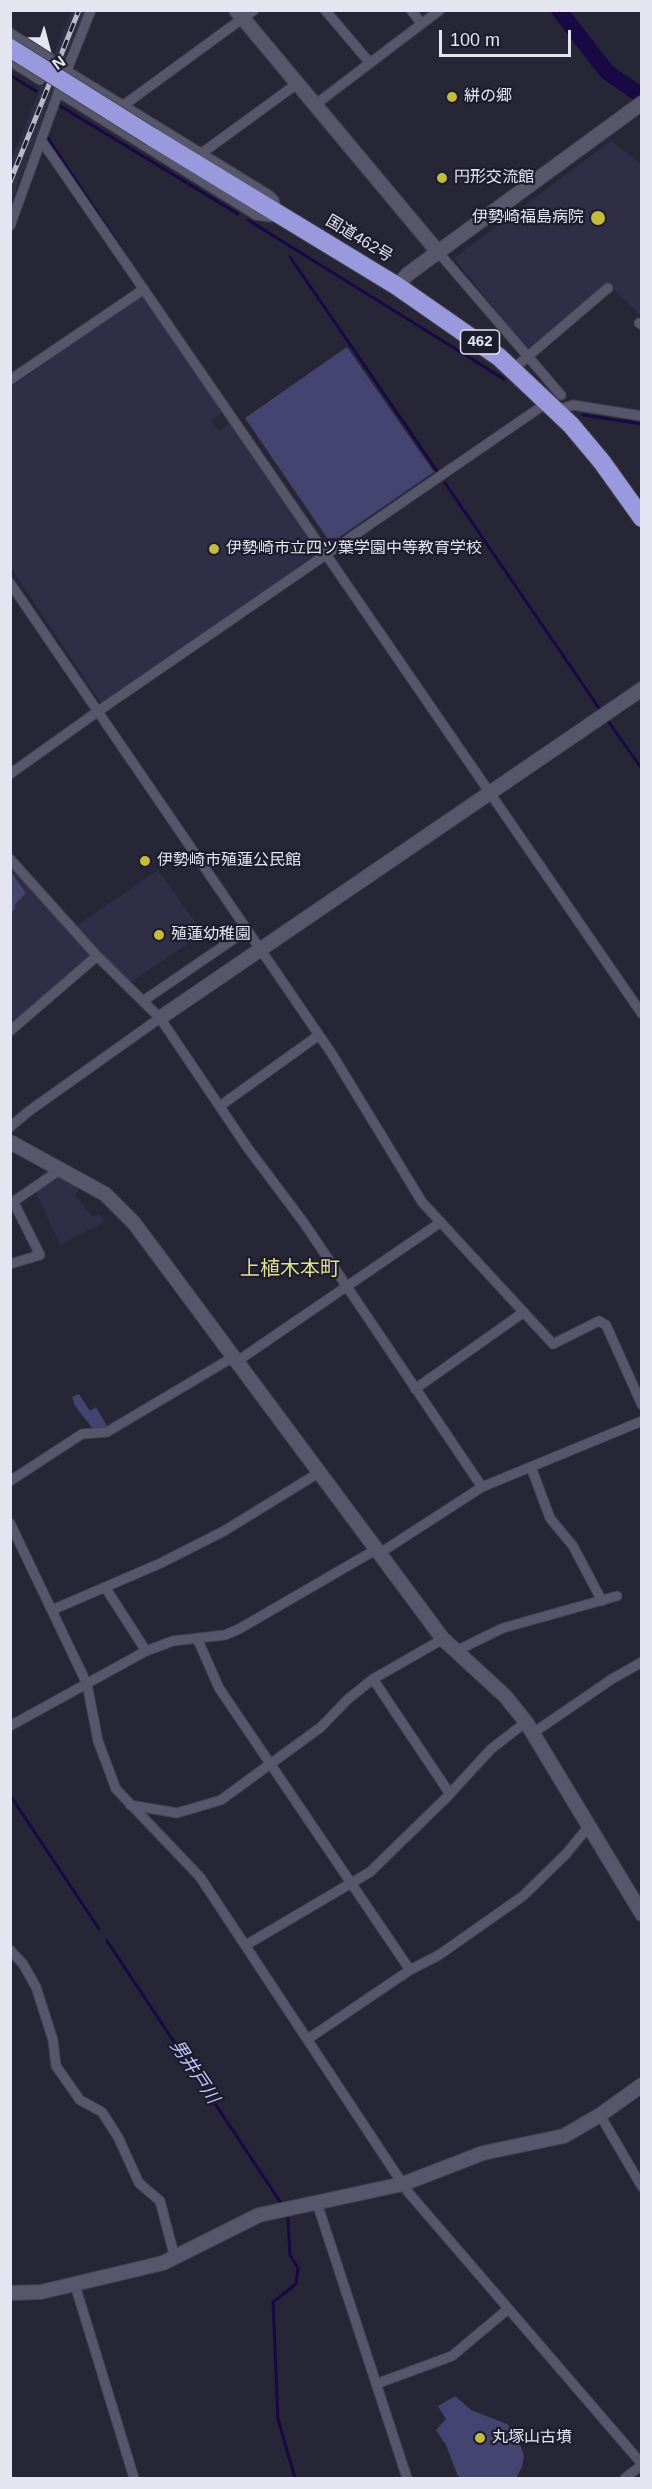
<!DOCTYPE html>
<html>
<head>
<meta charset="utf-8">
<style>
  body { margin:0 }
  #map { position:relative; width:652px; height:2489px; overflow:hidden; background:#262637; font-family:Arial,sans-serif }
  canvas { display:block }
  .frame { position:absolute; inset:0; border:12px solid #e4e5f0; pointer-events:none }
  .north { position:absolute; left:18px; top:18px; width:60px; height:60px; -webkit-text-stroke:4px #1c1c2d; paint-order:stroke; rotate:144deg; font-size:16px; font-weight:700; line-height:24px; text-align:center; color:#e4e5f0 }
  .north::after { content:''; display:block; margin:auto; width:21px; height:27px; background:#e4e5f0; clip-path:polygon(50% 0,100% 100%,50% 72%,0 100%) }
  .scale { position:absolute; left:439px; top:30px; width:132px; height:27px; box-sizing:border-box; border:3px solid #e4e5f0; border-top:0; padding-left:8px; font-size:18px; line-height:21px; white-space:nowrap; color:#e4e5f0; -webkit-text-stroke:4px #1c1c2d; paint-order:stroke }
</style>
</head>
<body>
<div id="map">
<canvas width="652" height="2489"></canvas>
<div class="frame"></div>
<div class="north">N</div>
<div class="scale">100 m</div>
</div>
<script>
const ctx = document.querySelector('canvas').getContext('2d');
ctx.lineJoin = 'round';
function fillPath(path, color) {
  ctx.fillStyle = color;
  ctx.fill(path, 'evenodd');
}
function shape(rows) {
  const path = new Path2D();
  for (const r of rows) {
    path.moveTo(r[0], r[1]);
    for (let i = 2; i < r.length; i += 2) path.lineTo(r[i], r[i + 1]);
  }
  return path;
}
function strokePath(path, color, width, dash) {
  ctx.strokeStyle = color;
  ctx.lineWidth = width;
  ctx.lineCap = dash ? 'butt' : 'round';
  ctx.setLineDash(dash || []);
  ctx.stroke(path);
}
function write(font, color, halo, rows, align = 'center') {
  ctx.font = font + ' Arial,"Noto Sans JP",sans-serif';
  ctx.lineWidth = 4.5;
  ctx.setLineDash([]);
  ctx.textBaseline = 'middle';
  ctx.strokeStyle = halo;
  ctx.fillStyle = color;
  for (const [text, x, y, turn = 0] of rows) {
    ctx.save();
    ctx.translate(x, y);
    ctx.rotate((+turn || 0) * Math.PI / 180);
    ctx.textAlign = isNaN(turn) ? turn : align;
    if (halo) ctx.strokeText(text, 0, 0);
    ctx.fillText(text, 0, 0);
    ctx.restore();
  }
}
const built = shape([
  [71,11,89,11,47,108,11,203,11,161],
  [611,141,641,163,642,317,607,283,527,349,454,258],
  [139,297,144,297,223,412,211,421,219,431,231,423,318,553,101,703,11,568,10,388],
  [10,865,91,956,10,1027],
  [158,870,203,933,130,983,75,927],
  [58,1173,84,1187,80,1188,75,1195,93,1217,99,1214,105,1222,60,1245,35,1190]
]);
const green = shape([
  [347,347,434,472,338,538,327,538,245,418],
  [11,872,26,893,15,904,15,909,11,913],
  [79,1394,90,1411,96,1407,108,1428,93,1429,75,1406,72,1397],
  [455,2396,471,2410,507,2424,516,2433,524,2456,522,2467,516,2478,461,2478,457,2474,446,2445,436,2430,446,2419,438,2406]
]);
const stream = shape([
  [10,75,36,91],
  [57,104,238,214],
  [47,137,122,250],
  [248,220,504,379],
  [290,257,437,471],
  [583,415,642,424],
  [445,483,599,708],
  [608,721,642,769],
  [10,1795,99,1929],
  [107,1941,281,2203],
  [288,2218,290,2255,298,2268,296,2284,273,2302,278,2419,295,2478]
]);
const river = shape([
  [559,10,607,72,642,96]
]);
const street = shape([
  [325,10,370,63],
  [411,10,421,23],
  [10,33,50,58],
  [10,61,40,80],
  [65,75,91,10],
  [58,92,256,215,270,217,278,214,274,200,269,195,67,71],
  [316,104,440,10],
  [124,105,254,10],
  [41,140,642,1014],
  [202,153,298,83],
  [10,226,60,88],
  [438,252,561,395],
  [639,323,642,325],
  [513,369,608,288],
  [10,380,144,289],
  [557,410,573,405,642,416],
  [10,583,332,1054,422,1202,553,1344,599,1321,606,1325,642,1405],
  [10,774,97,712,548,402],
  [10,859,97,956,160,1018,247,1147,304,1223,482,1487],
  [143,1001,247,930],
  [10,1031,97,956],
  [220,1106,319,1035],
  [10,1127,29,1111,160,1018],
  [10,1204,61,1169],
  [10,1264,40,1255,14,1203],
  [239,1360,441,1222],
  [415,1389,524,1312],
  [531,1467,550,1518,573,1546,602,1601],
  [10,1481,82,1434,107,1432,235,1356],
  [10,1523,87,1684,98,1741,116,1789,200,1877,408,2192,642,2464],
  [380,1553,482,1487,642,1421],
  [105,1587,146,1651],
  [52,1610,161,1563,224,1531,320,1472],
  [197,1638,219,1688,410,1970],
  [456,1651,503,1628,617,1596],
  [373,1679,450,1794],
  [10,1726,146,1651,173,1641,225,1635,239,1629,377,1549],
  [533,1733,612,1679,642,1662],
  [130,1805,177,1813,221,1800,321,1727,348,1699,373,1679,443,1639],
  [246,1945,370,1872,447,1797,491,1749,526,1722],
  [10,1950,23,1964,36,1987,53,2040,56,2066,80,2100,102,2112,118,2137,139,2183,160,2201,175,2258],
  [308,2039,410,1970,439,1955,523,1896,566,1854,589,1826],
  [600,2115,642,2187],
  [317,2203,407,2478],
  [75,2285,134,2478],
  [376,2384,452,2356,508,2309],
  [625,2478,642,2465]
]);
const secondary = shape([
  [236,10,438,252],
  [397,286,408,274,642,103],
  [160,1018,642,689],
  [10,1142,105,1194,134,1223,443,1639,505,1696,526,1722,642,1914],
  [10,2293,41,2292,163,2263,259,2215,403,2184,483,2153,564,2136,600,2115,642,2085]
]);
const highway = shape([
  [152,137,397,286,499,357,571,425,602,462,642,518]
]);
const rail = shape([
  [10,182,79,10]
]);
const highwayBridge = shape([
  [10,48,152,137]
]);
const markers = [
  [452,97,6,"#c5bc3d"],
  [442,178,6,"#c5bc3d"],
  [598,218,8,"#c5bc3d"],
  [214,549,6,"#c5bc3d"],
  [145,861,6,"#c5bc3d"],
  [159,935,6,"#c5bc3d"],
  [480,2438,6,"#c5bc3d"]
];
const shields = [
  [480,342,39]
];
const shieldNames = [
  ["462",480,342]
];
const poiNames = [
  ["絣の郷",464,97],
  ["円形交流館",454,178],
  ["伊勢崎福島病院",584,218,"right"],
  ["伊勢崎市立四ツ葉学園中等教育学校",226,549],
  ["伊勢崎市殖蓮公民館",157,861],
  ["殖蓮幼稚園",171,935],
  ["丸塚山古墳",492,2438]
];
const streetNames = [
  ["国道462号",359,239,31]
];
const waterNames = [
  ["男井戸川",194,2072,56]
];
const quarterNames = [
  ["上植木本町",290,1269]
];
fillPath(built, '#2f2e46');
fillPath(green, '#45436f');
strokePath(stream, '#180945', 3);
strokePath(river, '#180945', 16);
strokePath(street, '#424250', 11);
strokePath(secondary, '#424250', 16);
strokePath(highway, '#424250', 20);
strokePath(street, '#57576b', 9);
strokePath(secondary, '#57576b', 14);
strokePath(highway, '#9b99dd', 18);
strokePath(rail, '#b9bac6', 5);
strokePath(rail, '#1c1c2d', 3, [9]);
strokePath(highwayBridge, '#424250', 20, []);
strokePath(highwayBridge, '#9b99dd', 18);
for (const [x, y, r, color] of markers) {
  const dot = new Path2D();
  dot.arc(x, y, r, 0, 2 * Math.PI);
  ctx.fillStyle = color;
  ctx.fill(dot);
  strokePath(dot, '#1c1c2d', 2);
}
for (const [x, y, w] of shields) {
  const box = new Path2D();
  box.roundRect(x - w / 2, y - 12, w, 24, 4.5);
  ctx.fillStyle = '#1c1c2d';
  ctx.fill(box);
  strokePath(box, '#e4e5f0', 1.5);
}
write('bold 15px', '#e4e5f0', null, shieldNames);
write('16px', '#e4e5f0', '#1c1c2d', poiNames, 'left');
write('16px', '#e4e5f0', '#1c1c2d', streetNames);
write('italic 18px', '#c6c5fe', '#1c1c2d', waterNames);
write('20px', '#e4df90', '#1c1c2d', quarterNames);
</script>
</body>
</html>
